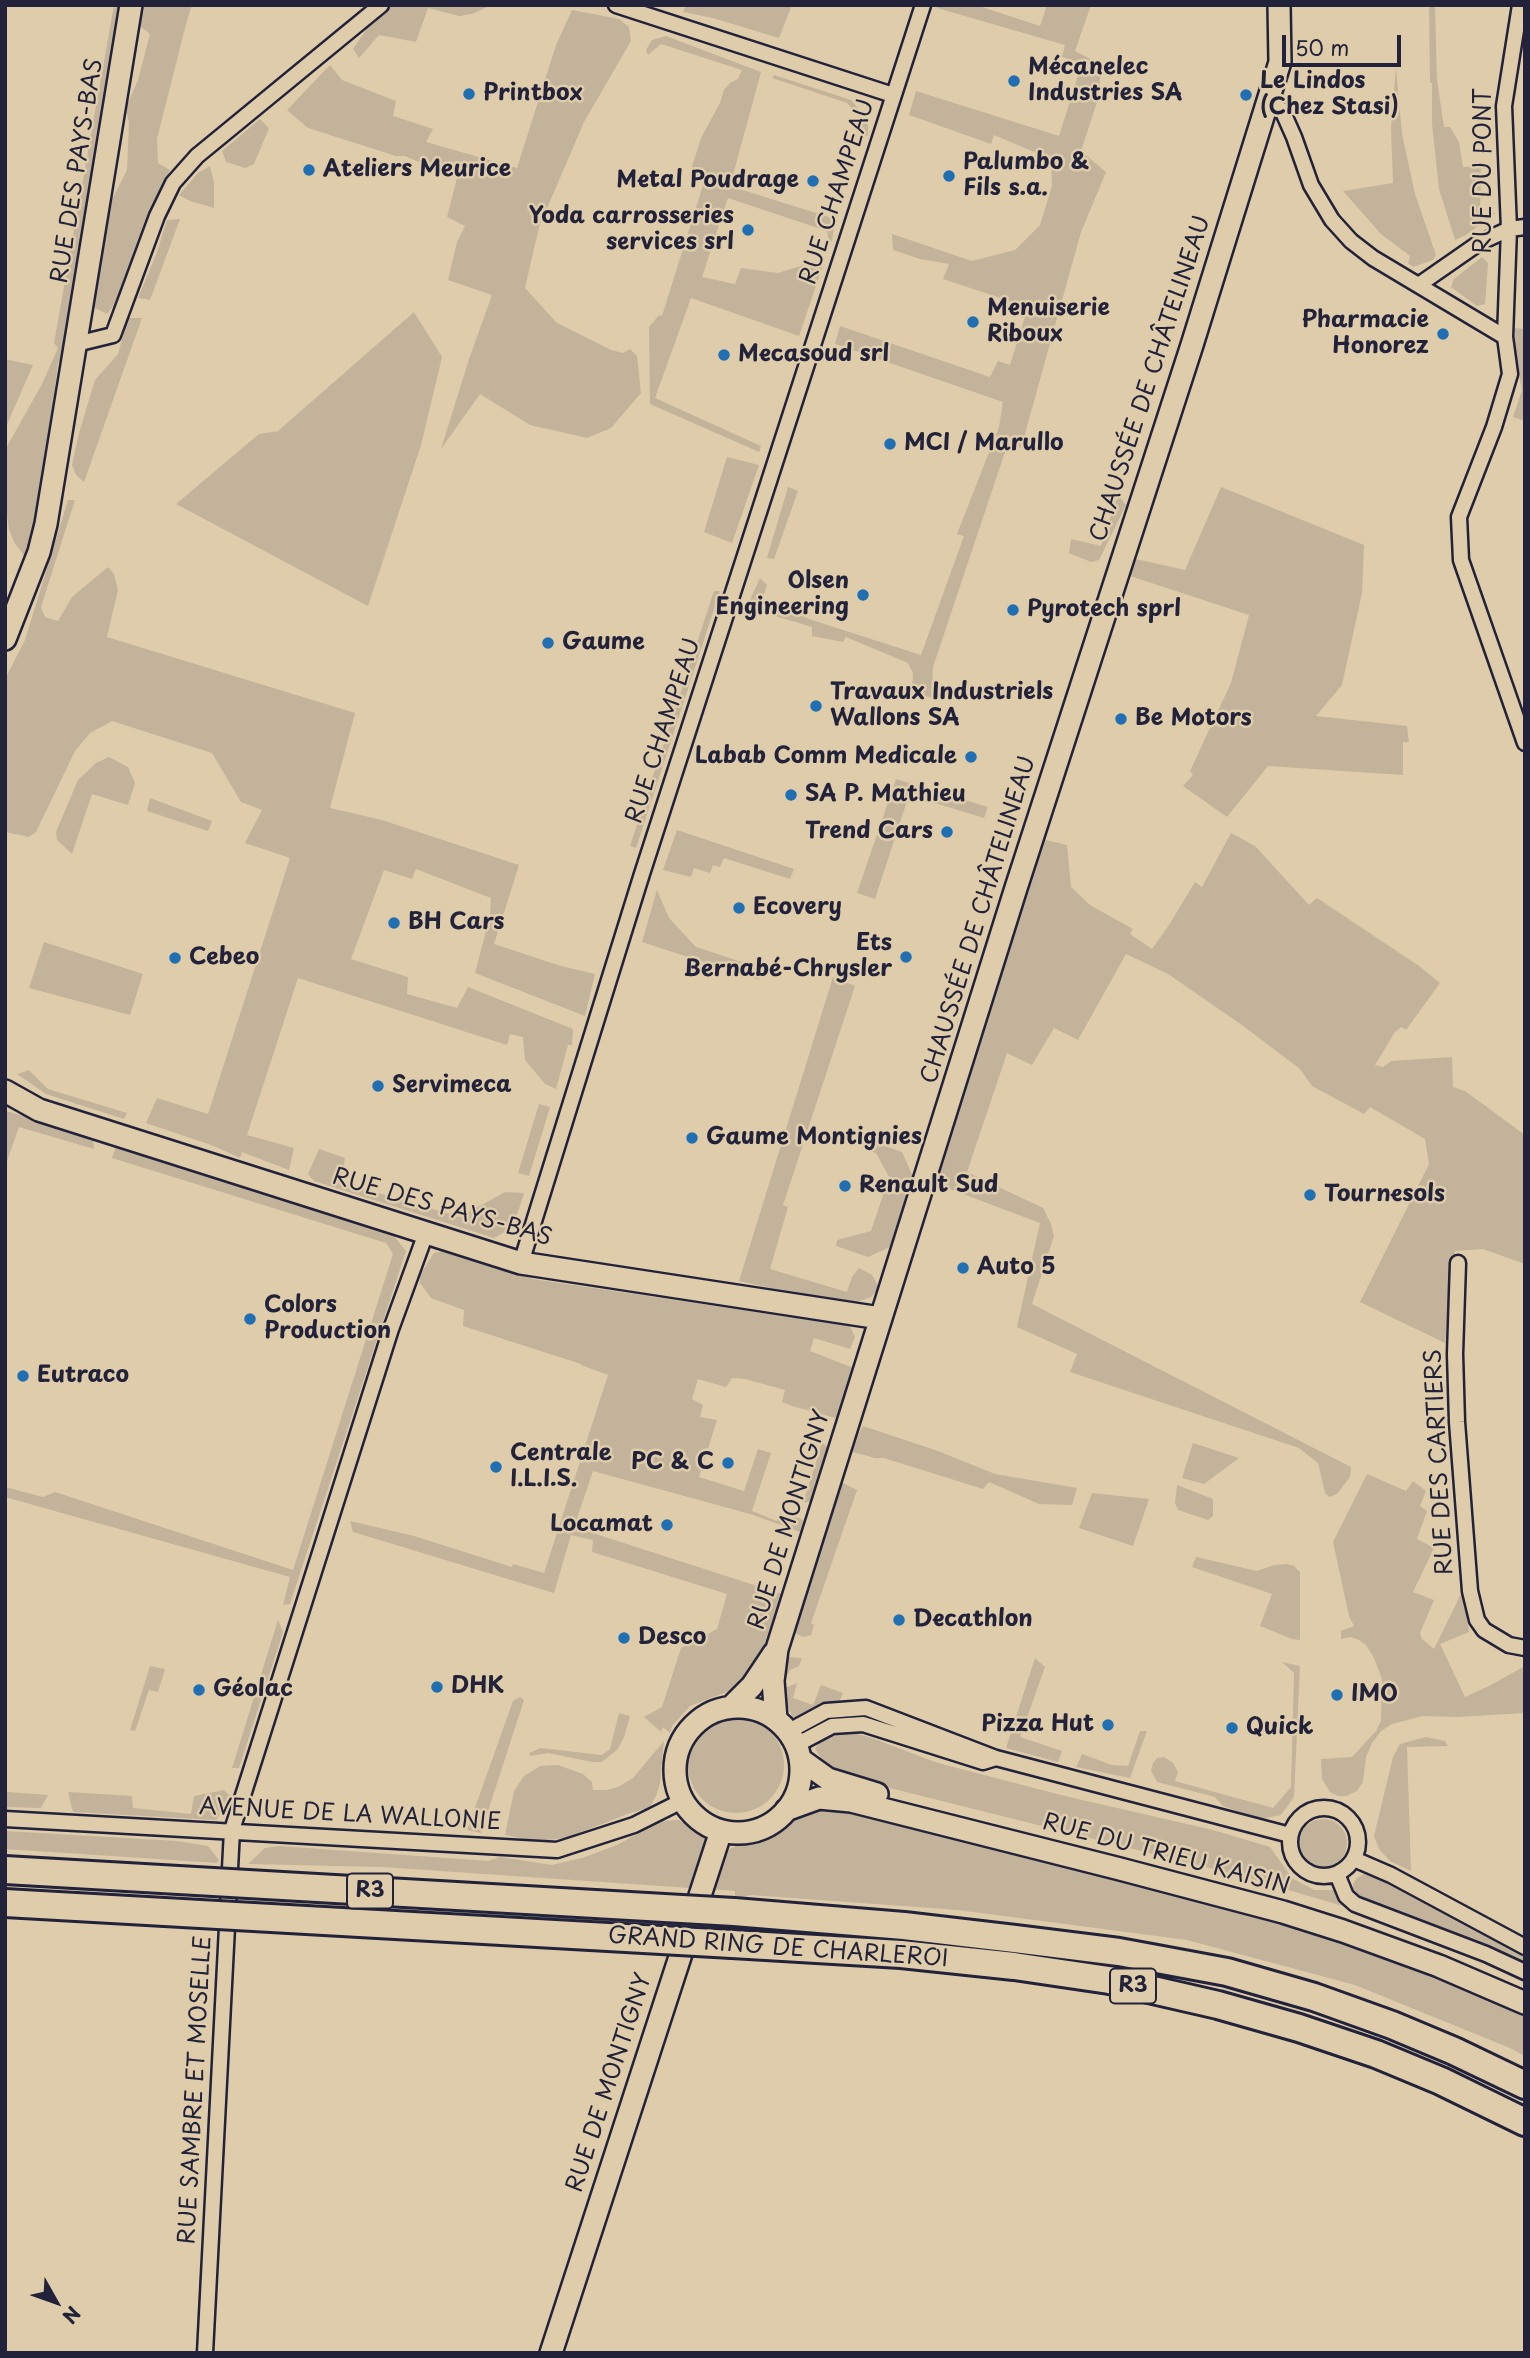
<!DOCTYPE html>
<html>
<head>
<meta charset="utf-8">
<style>
  body { margin:0 }
  #map { position:relative; width:1530px; height:2358px; overflow:hidden; background:#dfccaa; font-family:"Playpen Sans",sans-serif }
  canvas { display:block }
  .frame { position:absolute; inset:0; border:7px solid #22223b; pointer-events:none }
  .north { position:absolute; left:21px; top:2267px; width:70px; height:70px; -webkit-text-stroke:5px #dfccaa; paint-order:stroke; rotate:130deg; font-size:19px; font-weight:700; line-height:28px; text-align:center; color:#22223b }
  .north::after { content:''; display:block; margin:auto; width:24px; height:32px; background:#22223b; clip-path:polygon(50% 0,100% 100%,50% 72%,0 100%) }
  .scale { position:absolute; left:1282px; top:35px; width:119px; height:32px; box-sizing:border-box; border:4px solid #22223b; border-top:0; padding-left:9px; font-size:21px; line-height:24px; white-space:nowrap; color:#22223b; -webkit-text-stroke:5px #dfccaa; paint-order:stroke }
</style>
</head>
<body>
<div id="map">
<canvas width="1530" height="2358"></canvas>
<div class="frame"></div>
<div class="north">N</div>
<div class="scale">50 m</div>
</div>
<script>
const ctx = document.querySelector('canvas').getContext('2d');
ctx.lineJoin = 'round';
function fillPath(path, color) {
  ctx.fillStyle = color;
  ctx.fill(path, 'evenodd');
}
function shape(rows) {
  const path = new Path2D();
  for (const r of rows) {
    if (r.length === 3) {
      path.moveTo(r[0] + r[2], r[1]);
      path.arc(r[0], r[1], r[2], 0, 2 * Math.PI);
      continue;
    }
    path.moveTo(r[0], r[1]);
    for (let i = 2; i < r.length; i += 2) path.lineTo(r[i], r[i + 1]);
  }
  return path;
}
function strokePath(path, color, width, dash) {
  ctx.strokeStyle = color;
  ctx.lineWidth = width;
  ctx.lineCap = dash ? 'butt' : 'round';
  ctx.setLineDash(dash || []);
  ctx.stroke(path);
}
function write(font, color, halo, rows, align = 'center') {
  ctx.font = font + ' "Playpen Sans",sans-serif';
  ctx.lineWidth = 5;
  ctx.setLineDash([]);
  ctx.textBaseline = 'middle';
  ctx.strokeStyle = halo;
  ctx.fillStyle = color;
  for (const [text, x, y, turn = 0] of rows) {
    ctx.save();
    ctx.translate(x, y);
    ctx.rotate((+turn || 0) * Math.PI / 180);
    ctx.textAlign = isNaN(turn) ? turn : align;
    if (halo) ctx.strokeText(text, 0, 0);
    ctx.fillText(text, 0, 0);
    ctx.restore();
  }
}
const green = shape([
  [114,5,121,5,67,339,62,357,58,363,37,532,25,557,14,542,9,529,5,502,5,450,42,384,58,348,54,343],
  [143,5,192,5,186,24,157,139,158,163,170,170,114,305,107,314,93,307,105,213,127,170,129,123,126,108,138,80,150,34,140,26],
  [392,5,492,5,472,14,459,16,428,8,416,42,379,35,359,58,353,49,373,20],
  [686,5,792,5,779,38,713,18,683,12],
  [938,5,976,5,1040,26,1047,5,1091,5,1075,51,1102,65,1097,102,1081,151,1106,172,1081,232,1021,448,1009,440,933,667,932,687,935,690,933,698,912,693,913,673,908,663,846,637,843,642,812,636,812,627,752,609,748,604,760,578,767,585,762,601,815,621,921,655,964,536,957,534,999,427,1003,402,835,344,840,326,990,377,998,361,1010,365,1028,307,943,279,949,264,920,259,893,250,892,234,972,261,1015,250,1040,225,1052,186,1051,159,994,135,991,144,909,115,916,91,1059,136,1082,63,1062,57,1065,45,937,8],
  [1429,5,1435,5,1437,80,1444,127,1450,127,1459,142,1463,167,1481,166,1480,213,1496,213,1466,235,1455,240,1439,189,1432,124,1432,83,1430,83],
  [572,10,619,19,629,27,631,41,584,122,539,227,525,288,557,323,611,350,623,353,630,349,637,356,641,393,611,428,587,438,530,425,480,394,441,449,469,359,492,295,448,280,457,242,465,226,447,217,457,178,405,156,396,156,308,128,287,110,330,65,342,80,396,101,393,116,433,129,426,142,517,168,556,45],
  [666,36,761,72,730,186,835,219,832,241,829,243,827,231,728,198,702,277,735,284,741,268,778,273,804,265,824,262,799,336,691,298,655,398,761,446,759,452,650,404,649,327,659,315,662,316,704,182,689,176,701,138,720,103,724,90,730,83,738,79,742,70,661,44,648,55,646,50,652,40],
  [1396,68,1402,134,1415,194,1436,255,1433,260,1413,267,1408,263,1410,256,1381,234,1343,191,1393,183,1391,128],
  [774,75,851,100,863,114,868,126,868,135,862,137,857,114,847,103,772,78],
  [260,119,269,128,254,164,245,168,226,162,222,151],
  [210,166,214,182,214,208,190,201,179,195,198,173],
  [180,219,150,300,138,298,156,255,167,220],
  [1482,257,1488,263,1485,304,1477,306,1451,287,1454,279],
  [414,312,442,357,421,445,368,606,176,504,259,434,278,431],
  [128,318,142,318,84,482,76,475,72,465,79,433,95,380,118,354],
  [1515,328,1525,329,1525,421,1513,417,1522,390,1510,329],
  [5,359,33,365,5,429],
  [727,457,759,465,732,543,704,532],
  [788,487,798,491,774,559,767,558],
  [1221,487,1364,545,1362,593,1342,685,1316,716,1407,726,1409,742,1403,742,1403,775,1268,766,1227,817,1183,786,1193,775,1190,771,1231,683,1249,615,1130,576,1136,559,1185,570],
  [1118,495,1126,505,1099,560,1091,562,1069,553,1071,539,1101,546],
  [68,500,75,500,41,607,45,617,58,621,72,597,108,567,114,574,118,590,107,637,355,713,330,808,382,820,519,865,494,944,561,966,595,974,585,1016,475,973,490,916,491,898,416,869,412,879,384,870,351,959,408,977,407,994,457,1008,468,987,573,1029,572,1045,568,1045,556,1089,545,1084,525,1060,523,1037,510,1034,507,1045,298,978,247,1135,294,1148,289,1170,242,1152,240,1158,214,1146,146,1123,157,1098,208,1114,290,858,245,843,262,810,241,802,212,753,112,721,90,733,75,751,36,832,29,837,5,832,5,679,25,640],
  [714,591,720,591,636,848,630,846],
  [109,757,128,767,135,783,128,805,92,794,72,854,57,840,56,832,78,780,96,763],
  [896,779,988,807,984,818,909,795,875,899,857,893],
  [150,798,212,821,208,831,147,811],
  [677,830,794,869,790,879,724,858,720,867,713,865,710,873,694,868,691,877,663,870],
  [1231,833,1255,846,1309,905,1317,898,1419,966,1440,983,1406,1030,1401,1027,1395,1032,1375,1065,1383,1067,1391,1061,1452,1057,1453,1087,1465,1091,1525,1135,1525,1264,1483,1249,1455,1251,1445,1343,1360,1302,1429,1164,1425,1139,1370,1107,1364,1114,1312,1086,1300,1069,1242,1025,1168,974,1126,954,1078,1040,1054,1028,1032,1065,1007,1053,967,1172,1043,1208,1051,1224,1054,1236,1032,1304,1351,1467,1350,1477,1337,1494,1329,1497,1325,1493,1318,1463,1299,1448,1070,1372,1077,1354,1017,1327,1040,1223,934,1183,1042,839,1067,845,1071,887,1090,905,1133,929,1130,934,1152,949,1169,925,1195,882,1202,887],
  [657,890,669,918,696,947,763,969,759,980,642,942],
  [44,942,143,974,130,1015,29,988],
  [833,977,855,986,783,1205,788,1207,770,1269,847,1292,852,1277,859,1268,872,1275,879,1288,871,1297,849,1305,739,1281],
  [29,1070,48,1089,127,1113,124,1119,46,1094,17,1074],
  [539,1104,550,1107,529,1176,518,1173],
  [5,1111,66,1127,93,1139,94,1149,19,1127,5,1167],
  [867,1140,902,1152,914,1179,892,1246,868,1257,836,1246,837,1240,871,1231,889,1177,876,1153,864,1149],
  [116,1146,394,1236,406,1251,290,1604,283,1605,290,1577,5,1497,5,1487,43,1497,55,1492,293,1570,393,1254,386,1243,112,1158],
  [319,1149,345,1158,341,1182,460,1217,505,1192,524,1193,517,1215,503,1233,494,1238,314,1181,308,1174],
  [447,1250,533,1279,809,1320,844,1321,849,1324,855,1337,850,1349,814,1338,810,1351,856,1369,839,1419,792,1406,782,1402,785,1390,745,1379,732,1378,726,1387,698,1379,692,1399,703,1405,700,1417,717,1420,699,1477,744,1491,758,1449,771,1453,752,1511,777,1521,779,1513,799,1518,805,1522,803,1533,750,1514,593,1471,574,1527,782,1594,755,1671,737,1688,690,1706,672,1726,670,1733,663,1727,661,1732,644,1717,662,1707,681,1648,717,1629,727,1594,592,1552,593,1540,571,1535,554,1593,353,1532,350,1521,414,1536,512,1567,513,1564,544,1573,608,1375,581,1365,581,1364,463,1326,464,1310,431,1298,420,1283,420,1275,434,1253],
  [863,1426,938,1451,995,1474,1077,1488,1072,1505,1039,1504,989,1482,983,1489,884,1458,875,1458,849,1451],
  [822,1443,830,1449,813,1500,805,1503,804,1500],
  [1193,1443,1239,1458,1204,1484,1182,1478],
  [1367,1474,1406,1491,1413,1481,1426,1491,1420,1506,1427,1511,1417,1539,1434,1548,1413,1592,1434,1600,1420,1633,1422,1639,1434,1649,1463,1590,1469,1632,1440,1644,1465,1697,1489,1686,1525,1666,1525,1713,1457,1717,1423,1716,1392,1724,1381,1731,1372,1743,1366,1757,1363,1782,1357,1791,1346,1796,1338,1796,1330,1792,1322,1779,1321,1759,1352,1757,1376,1731,1381,1721,1382,1679,1374,1658,1366,1645,1359,1640,1351,1637,1341,1639,1341,1631,1354,1626,1349,1616,1333,1542],
  [841,1482,857,1490,811,1623,814,1625,811,1635,803,1637,793,1632],
  [1177,1485,1213,1499,1213,1516,1208,1520,1178,1510,1175,1503],
  [1092,1493,1149,1499,1133,1546,1079,1528],
  [1196,1557,1257,1571,1274,1565,1287,1564,1294,1566,1300,1572,1300,1640,1292,1639,1260,1626,1272,1594,1192,1567],
  [278,1620,283,1632,239,1768,232,1768],
  [787,1657,802,1658,799,1666,790,1670,785,1680,785,1688,797,1683,793,1698,813,1705,821,1685,843,1693,839,1702,793,1718,783,1696,778,1676],
  [1035,1658,1045,1667,1020,1737,1062,1751,1058,1762,1006,1748],
  [1282,1662,1300,1666,1294,1797,1281,1815,1260,1819,1223,1806,1215,1797,1157,1782,1151,1771,1153,1763,1157,1758,1164,1757,1173,1763,1178,1772,1175,1781,1273,1808,1291,1787,1294,1673],
  [150,1666,165,1669,158,1692,149,1690,135,1731,130,1730],
  [520,1697,524,1700,481,1833,467,1830,513,1701],
  [619,1713,630,1716,624,1737,618,1749,602,1762,592,1762,548,1753,531,1756,529,1753,541,1748,602,1755,610,1749],
  [736,1765,48],
  [1140,1731,1147,1731,1130,1778,1076,1767,1082,1754,1112,1765,1128,1766],
  [831,1732,850,1732,869,1737,938,1763,1065,1796,1213,1830,1270,1847,1292,1878,1314,1890,1336,1890,1335,1895,1340,1902,1349,1908,1245,1877,838,1775,829,1769,815,1749,824,1735],
  [1426,1737,1445,1741,1448,1746,1407,1747,1411,1871,1390,1861,1379,1849,1374,1836,1393,1757,1400,1744],
  [664,1741,660,1783,656,1796,649,1808,630,1813,566,1838,535,1841,505,1835,514,1791,524,1776,540,1766,558,1765,583,1774,592,1782,593,1790,606,1790,618,1787,633,1778],
  [224,1790,231,1797,216,1820,73,1812,68,1792,132,1796,133,1808,191,1814,194,1796],
  [5,1792,8,1792,48,1795,41,1808,5,1807],
  [819,1803,1028,1857,1254,1911,1525,2012,1525,2056,1510,2048,1355,1985,1187,1940,958,1910,751,1895,735,1899,735,1891,710,1889,715,1870,727,1851,739,1844,755,1841,776,1831,801,1812],
  [1323,1843,24],
  [678,1820,697,1828,707,1836,690,1888,382,1867,248,1864,265,1848,279,1846,488,1861,500,1857,552,1865,582,1858,617,1845,661,1821],
  [5,1831,177,1841,208,1846,219,1860,217,1863,5,1849],
  [1364,1874,1372,1875,1525,1956,1525,1965,1432,1925,1361,1902,1353,1894,1353,1884,1357,1878]
]);
const street = shape([
  [616,5,893,95],
  [1520,5,1504,106,1509,229,1505,337,1510,374,1494,427,1459,517,1461,560,1525,743],
  [1266,103,1282,110,1294,137,1311,185,1332,220,1351,241,1373,258,1505,337],
  [1420,284,1479,243,1509,229,1525,227],
  [76,344,113,335,157,216,173,183,197,156,381,5],
  [521,1263,641,877,923,5],
  [1458,1263,1455,1354,1457,1422,1470,1591,1477,1620,1484,1630,1509,1645,1525,1648],
  [789,1731,826,1711,866,1708,996,1758,1290,1835],
  [796,1745,832,1726,863,1724,983,1762,996,1758],
  [1324,1842,34],
  [5,1819,557,1850,634,1825,682,1801],
  [1354,1859,1391,1875,1525,1947],
  [1337,1874,1346,1896,1355,1904,1486,1954,1525,1972],
  [205,2353,232,1830,391,1329,426,1233]
]);
const secondary = shape([
  [5,639,39,552,46,524,131,5],
  [5,1091,39,1110,521,1263,880,1318],
  [732,1706,752,1686,774,1653],
  [738,1770,63],
  [776,1719,773,1681,777,1649,1016,888,1192,345,1280,62,1279,5],
  [800,1759,828,1779,877,1794],
  [786,1810,819,1798,851,1801,1120,1869,1283,1912,1343,1931,1439,1966,1525,2003],
  [551,2353,721,1831]
]);
const highway = shape([
  [734,1912,904,1926,1015,1939,1119,1952,1227,1972,1314,1997,1392,2025,1454,2051,1525,2085],
  [732,1944,901,1954,1014,1966,1109,1980,1218,2005,1299,2028,1376,2054,1441,2081,1525,2122]
]);
const highwayBridge = shape([
  [5,1870,734,1912],
  [5,1903,732,1944]
]);
const markers = [
  [1014,81,7,"#1f6fb2"],
  [469,94,7,"#1f6fb2"],
  [1246,95,7,"#1f6fb2"],
  [309,170,7,"#1f6fb2"],
  [949,176,7,"#1f6fb2"],
  [813,181,7,"#1f6fb2"],
  [748,230,7,"#1f6fb2"],
  [973,322,7,"#1f6fb2"],
  [1443,334,7,"#1f6fb2"],
  [724,355,7,"#1f6fb2"],
  [890,444,7,"#1f6fb2"],
  [863,595,7,"#1f6fb2"],
  [1013,610,7,"#1f6fb2"],
  [548,643,7,"#1f6fb2"],
  [816,706,7,"#1f6fb2"],
  [1121,719,7,"#1f6fb2"],
  [971,757,7,"#1f6fb2"],
  [791,795,7,"#1f6fb2"],
  [947,832,7,"#1f6fb2"],
  [739,908,7,"#1f6fb2"],
  [394,923,7,"#1f6fb2"],
  [906,957,7,"#1f6fb2"],
  [175,958,7,"#1f6fb2"],
  [378,1086,7,"#1f6fb2"],
  [692,1138,7,"#1f6fb2"],
  [845,1186,7,"#1f6fb2"],
  [1310,1195,7,"#1f6fb2"],
  [963,1268,7,"#1f6fb2"],
  [250,1319,7,"#1f6fb2"],
  [23,1376,7,"#1f6fb2"],
  [728,1463,7,"#1f6fb2"],
  [496,1467,7,"#1f6fb2"],
  [667,1525,7,"#1f6fb2"],
  [899,1620,7,"#1f6fb2"],
  [624,1638,7,"#1f6fb2"],
  [437,1687,7,"#1f6fb2"],
  [199,1690,7,"#1f6fb2"],
  [1337,1695,7,"#1f6fb2"],
  [1108,1725,7,"#1f6fb2"],
  [1232,1728,7,"#1f6fb2"]
];
const shields = [
  [370,1891,46],
  [1133,1986,46]
];
const shieldNames = [
  ["R3",370,1891],
  ["R3",1133,1986]
];
const poiNames = [
  ["Mécanelec",1028,68],
  ["Industries SA",1028,94],
  ["Le Lindos",1260,82],
  ["(Chez Stasi)",1260,108],
  ["Printbox",483,94],
  ["Palumbo &",963,163],
  ["Fils s.a.",963,189],
  ["Ateliers Meurice",323,170],
  ["Metal Poudrage",799,181,"right"],
  ["Yoda carrosseries",734,217,"right"],
  ["services srl",734,243,"right"],
  ["Menuiserie",987,309],
  ["Riboux",987,335],
  ["Pharmacie",1429,321,"right"],
  ["Honorez",1429,347,"right"],
  ["Mecasoud srl",738,355],
  ["MCI / Marullo",904,444],
  ["Olsen",849,582,"right"],
  ["Engineering",849,608,"right"],
  ["Pyrotech sprl",1027,610],
  ["Gaume",562,643],
  ["Travaux Industriels",830,693],
  ["Wallons SA",830,719],
  ["Be Motors",1135,719],
  ["Labab Comm Medicale",957,757,"right"],
  ["SA P. Mathieu",805,795],
  ["Trend Cars",933,832,"right"],
  ["Ecovery",753,908],
  ["BH Cars",408,923],
  ["Ets",892,944,"right"],
  ["Bernabé-Chrysler",892,970,"right"],
  ["Cebeo",189,958],
  ["Servimeca",392,1086],
  ["Gaume Montignies",706,1138],
  ["Renault Sud",859,1186],
  ["Tournesols",1324,1195],
  ["Auto 5",977,1268],
  ["Colors",264,1306],
  ["Production",264,1332],
  ["Eutraco",37,1376],
  ["Centrale",510,1454],
  ["I.L.I.S.",510,1480],
  ["PC & C",714,1463,"right"],
  ["Locamat",653,1525,"right"],
  ["Decathlon",913,1620],
  ["Desco",638,1638],
  ["DHK",451,1687],
  ["Géolac",213,1690],
  ["IMO",1351,1695],
  ["Pizza Hut",1094,1725,"right"],
  ["Quick",1246,1728]
];
const streetNames = [
  ["RUE DES PAYS-BAS",78,171,-81],
  ["RUE DU PONT",1485,171,-90],
  ["RUE CHAMPEAU",838,192,-72],
  ["CHAUSSÉE DE CHÂTELINEAU",1151,379,-72],
  ["RUE CHAMPEAU",664,731,-72],
  ["CHAUSSÉE DE CHÂTELINEAU",979,920,-73],
  ["RUE DES PAYS-BAS",442,1208,16],
  ["RUE DES CARTIERS",1440,1462,-93],
  ["RUE DE MONTIGNY",790,1520,-73],
  ["AVENUE DE LA WALLONIE",350,1815,3],
  ["RUE DU TRIEU KAISIN",1166,1855,15],
  ["GRAND RING DE CHARLEROI",778,1948,4],
  ["RUE DE MONTIGNY",610,2083,-72],
  ["RUE SAMBRE ET MOSELLE",196,2090,-87]
];
fillPath(green, '#c3b39a');
strokePath(street, '#22223b', 19);
strokePath(secondary, '#22223b', 26);
strokePath(highway, '#22223b', 32);
strokePath(street, '#dfccaa', 14);
strokePath(secondary, '#dfccaa', 21);
strokePath(highway, '#dfccaa', 26);
strokePath(highwayBridge, '#22223b', 32, []);
strokePath(highwayBridge, '#dfccaa', 26);
for (const [x, y, r, color] of markers) {
  const dot = new Path2D();
  dot.arc(x, y, r, 0, 2 * Math.PI);
  ctx.fillStyle = color;
  ctx.fill(dot);
  strokePath(dot, '#dfccaa', 2.5);
}
for (const [x, y, w] of shields) {
  const box = new Path2D();
  box.roundRect(x - w / 2, y - 17.5, w, 35, 5);
  ctx.fillStyle = '#dfccaa';
  ctx.fill(box);
  strokePath(box, '#22223b', 2);
}
write('bold 21px', '#22223b', null, shieldNames);
write('bold 23px', '#22223b', '#dfccaa', poiNames, 'left');
write('23px', '#22223b', '#dfccaa', streetNames);
</script>
</body>
</html>
